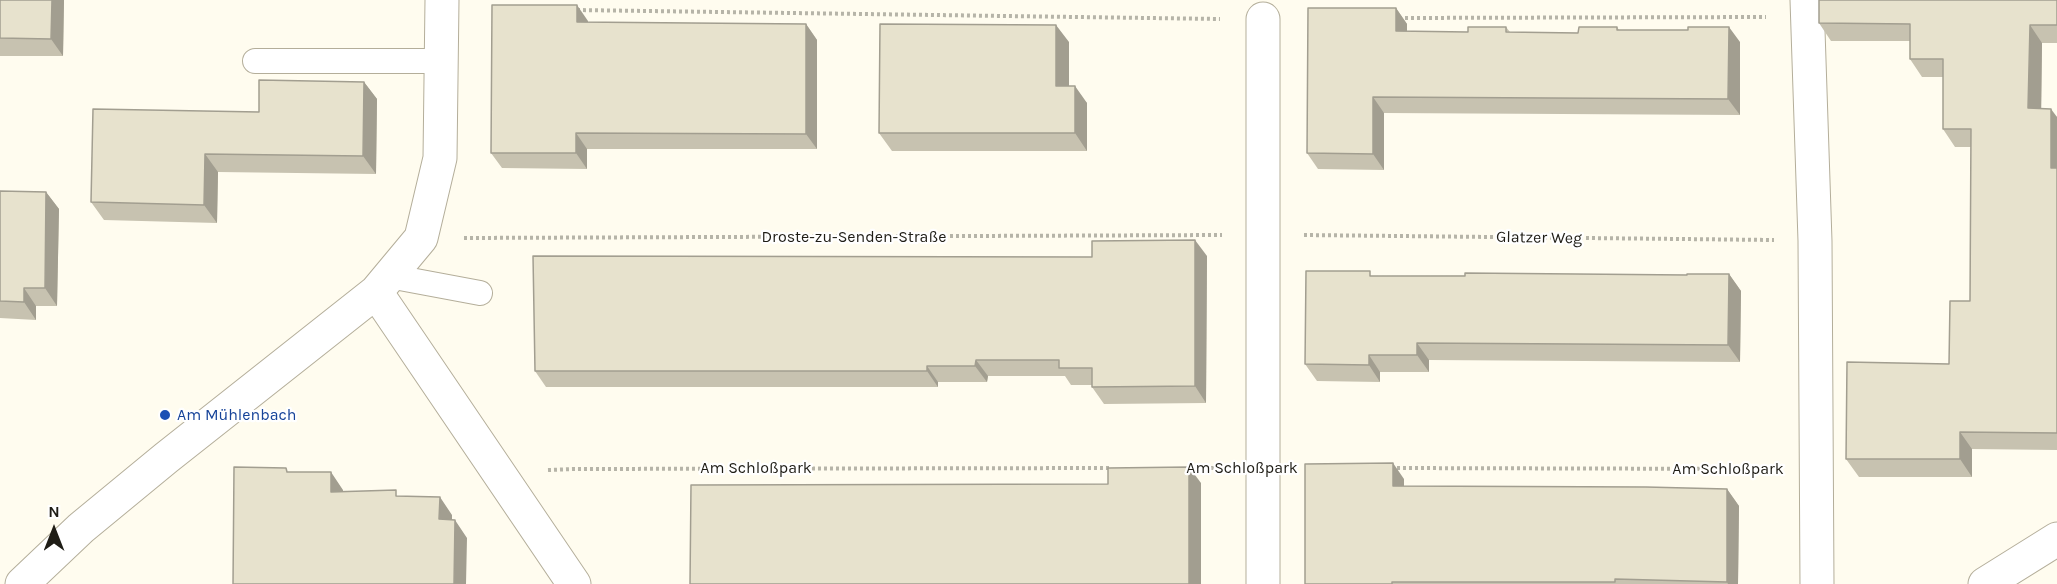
<!DOCTYPE html>
<html>
<head>
<meta charset="utf-8">
<style>
  body { margin:0 }
  #map { position:relative; width:2057px; height:584px; overflow:hidden; background:#fffcef; font-family:Karla,sans-serif }
  canvas { display:block }
  .north { position:absolute; left:24px; top:500px; width:60px; height:60px; -webkit-text-stroke:4px #fff; paint-order:stroke; rotate:0deg; font-size:16px; font-weight:700; line-height:24px; text-align:center; color:#1f1d16 }
  .north::after { content:''; display:block; margin:auto; width:21px; height:27px; background:#1f1d16; clip-path:polygon(50% 0,100% 100%,50% 72%,0 100%) }
</style>
</head>
<body>
<div id="map">
<canvas width="2057" height="584"></canvas>
<div class="north">N</div>
</div>
<script>
const ctx = document.querySelector('canvas').getContext('2d');
ctx.lineJoin = 'round';
function shape(rows) {
  const path = new Path2D();
  for (const r of rows) {
    path.moveTo(r[0], r[1]);
    for (let i = 2; i < r.length; i += 2) path.lineTo(r[i], r[i + 1]);
  }
  return path;
}
function strokePath(path, color, width, dash) {
  ctx.strokeStyle = color;
  ctx.lineWidth = width;
  ctx.lineCap = dash ? 'butt' : 'round';
  ctx.setLineDash(dash || []);
  ctx.stroke(path);
}
function fillPath(path, color) {
  ctx.fillStyle = color;
  ctx.fill(path, 'evenodd');
}
function write(font, color, halo, rows, align = 'center') {
  ctx.font = font + ' Karla,sans-serif';
  ctx.lineWidth = 4.5;
  ctx.setLineDash([]);
  ctx.textBaseline = 'middle';
  ctx.strokeStyle = halo;
  ctx.fillStyle = color;
  for (const [text, x, y, turn = 0] of rows) {
    ctx.save();
    ctx.translate(x, y);
    ctx.rotate((+turn || 0) * Math.PI / 180);
    ctx.textAlign = isNaN(turn) ? turn : align;
    if (halo) ctx.strokeText(text, 0, 0);
    ctx.fillText(text, 0, 0);
    ctx.restore();
  }
}
const path = shape([
  [577,10,1220,19],
  [1399,18,1766,17],
  [1304,235,1774,240],
  [464,238,1222,235],
  [1187,468,1222,468],
  [1391,468,1774,469],
  [548,470,573,469,1111,468]
]);
const service = shape([
  [255,61,440,61],
  [389,276,480,293]
]);
const minor = shape([
  [1807,0,1815,241,1817,584],
  [376,292,574,584],
  [22,584,81,528,166,458,376,292,421,238,440,158,442,0],
  [1263,584,1263,19],
  [1985,584,2057,539]
]);
const wall = shape([
  [0,0,64,0,63,56,0,56],
  [2057,0,2057,43,2042,43,2041,108,2057,117,2057,450,1972,449,1972,477,1859,477,1846,459,1949,364,1970,301,1971,147,1955,147,1943,129,1943,77,1922,77,1910,59,1910,41,1831,41,1819,23],
  [1396,8,1407,24,1407,32,1468,32,1506,27,1510,32,1578,33,1617,27,1619,30,1740,42,1740,115,1384,113,1384,170,1318,169,1307,153],
  [588,21,588,23,806,24,817,40,817,149,587,149,587,169,502,168,491,153],
  [1069,42,1069,86,1087,103,1087,151,892,151,879,133],
  [364,82,377,99,376,174,218,172,217,223,104,220,91,202,259,112],
  [0,191,46,192,59,209,57,306,36,306,36,320,0,318],
  [1207,256,1206,403,1104,404,1092,387,1092,385,1071,385,1065,376,988,376,987,382,938,382,938,387,546,387,535,371,1092,257],
  [1729,274,1741,291,1740,362,1429,360,1429,372,1380,372,1380,382,1317,381,1305,364,1373,276,1687,275],
  [1404,479,1404,486,1727,489,1739,506,1738,584,1305,584]
]);
const shadedWall = shape([
  [52,0,64,0,63,56,51,39],
  [577,5,588,21,588,38,577,22],
  [1396,8,1407,24,1407,47,1396,31],
  [806,24,817,40,817,149,806,134],
  [1056,25,1069,42,1069,103,1056,86],
  [2030,25,2042,43,2041,126,2028,108],
  [1729,27,1740,42,1740,115,1728,99],
  [364,82,377,99,376,174,363,156],
  [1075,86,1087,103,1087,151,1075,133],
  [1373,97,1384,113,1384,170,1373,154],
  [2051,109,2057,117,2057,177,2051,168],
  [576,133,587,149,587,169,576,153],
  [205,154,218,172,217,223,204,205],
  [46,192,59,209,57,306,45,288],
  [1195,240,1207,256,1206,403,1195,386],
  [1729,274,1741,291,1740,362,1728,345],
  [24,288,36,306,36,320,24,302],
  [1417,343,1429,360,1429,372,1417,355],
  [1369,355,1380,372,1380,382,1369,365],
  [976,360,988,376,987,382,975,366],
  [927,366,938,382,938,387,927,371],
  [1960,432,1972,449,1972,477,1960,459],
  [1393,463,1404,479,1404,502,1393,486],
  [1189,467,1201,483,1201,584,1189,584],
  [331,472,343,490,343,509,331,492],
  [1727,489,1739,506,1738,584,1728,584,1727,582],
  [440,497,452,515,452,537,439,519],
  [455,520,467,538,466,584,454,584]
]);
const building = shape([
  [0,0,52,0,51,39,0,38,0,0],
  [1819,0,2057,0,2057,25,2030,25,2028,108,2051,109,2051,168,2057,168,2057,433,1960,432,1960,459,1846,459,1847,362,1949,364,1950,301,1970,301,1971,129,1943,129,1943,59,1910,59,1910,24,1819,23,1819,0],
  [492,5,577,5,577,22,806,24,806,134,576,133,576,153,491,153,492,5],
  [1308,8,1396,8,1396,31,1468,32,1468,27,1506,27,1506,32,1578,33,1579,27,1617,27,1617,30,1688,30,1688,27,1729,27,1728,99,1373,97,1373,154,1307,153,1308,8],
  [880,24,1056,25,1056,86,1075,86,1075,133,879,133,880,24],
  [259,80,364,82,363,156,205,154,204,205,91,202,93,109,259,112,259,80],
  [0,191,46,192,45,288,24,288,24,302,0,301,0,191],
  [1195,240,1195,386,1092,387,1092,368,1059,368,1059,360,976,360,975,366,927,366,927,371,535,371,533,256,1092,257,1092,241,1195,240],
  [1306,271,1370,271,1370,276,1465,276,1465,273,1687,275,1687,274,1729,274,1728,345,1417,343,1417,355,1369,355,1369,365,1305,364,1306,271],
  [1393,463,1393,486,1646,487,1727,489,1727,582,1615,579,1615,582,1392,582,1392,584,1305,584,1305,464,1393,463],
  [234,467,286,468,287,472,331,472,331,492,396,490,396,496,440,497,439,519,455,520,454,584,233,584,234,467],
  [1189,467,1189,584,690,584,691,485,1108,484,1108,468,1189,467]
]);
const markers = [
  [165,415,6,"#1a4fb4"]
];
const streetNames = [
  ["Droste-zu-Senden-Straße",854,237],
  ["Glatzer Weg",1539,238,1],
  ["Am Schloßpark",756,468],
  ["Am Schloßpark",1242,468],
  ["Am Schloßpark",1728,469]
];
const transitNames = [
  ["Am Mühlenbach",177,415]
];
strokePath(service, '#b4ae9a', 26);
strokePath(minor, '#b4ae9a', 35);
strokePath(path, '#b6b4a8', 4, [3, 3]);
strokePath(service, '#fff', 24);
strokePath(minor, '#fff', 33);
fillPath(wall, '#c7c2b0');
fillPath(shadedWall, '#a29e90');
fillPath(building, '#e7e2cd');
strokePath(building, '#a29e90', 1.5);
for (const [x, y, r, color] of markers) {
  const dot = new Path2D();
  dot.arc(x, y, r, 0, 2 * Math.PI);
  ctx.fillStyle = color;
  ctx.fill(dot);
  strokePath(dot, '#fff', 2);
}
write('16px', '#1f1d16', '#fff', streetNames);
write('16px', '#164399', '#fff', transitNames, 'left');
</script>
</body>
</html>
